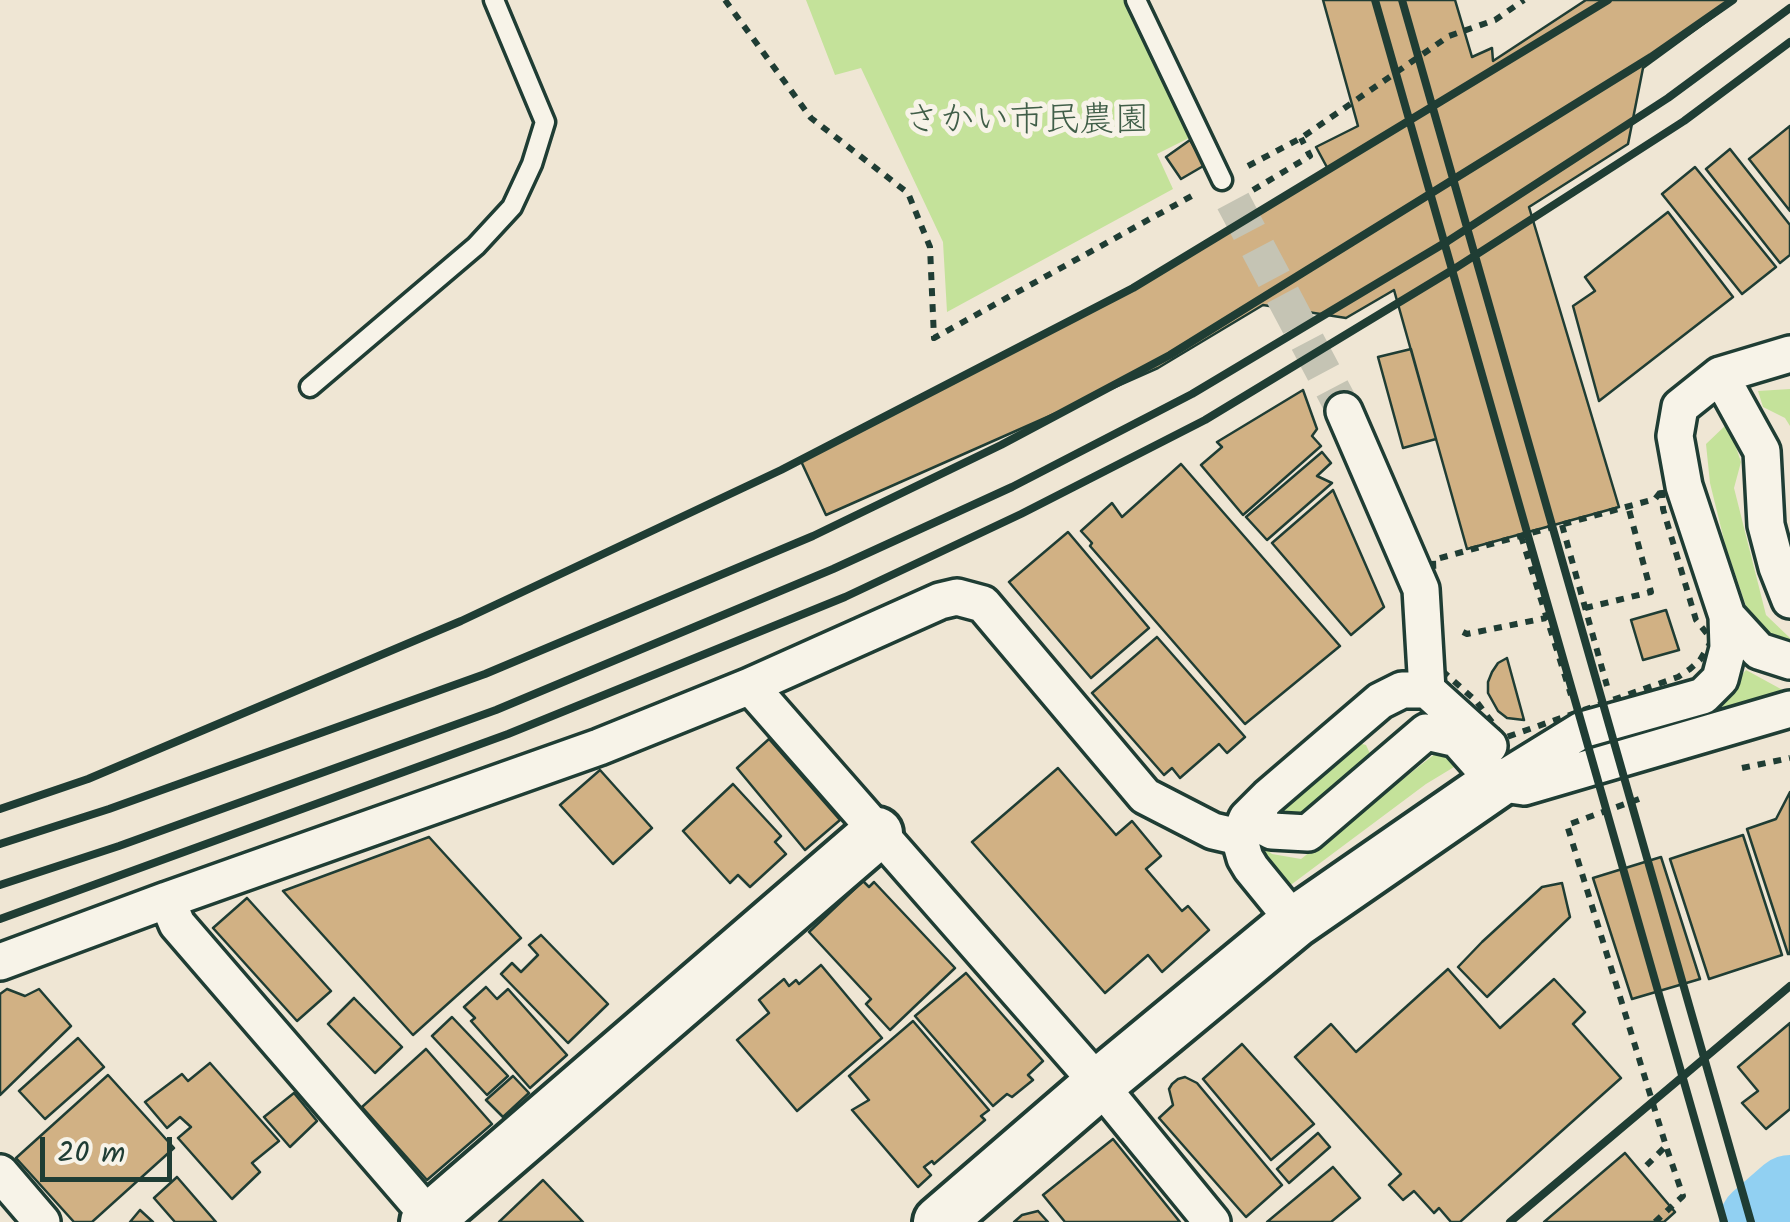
<!DOCTYPE html>
<html>
<head>
<meta charset="utf-8">
<style>
  body { margin:0 }
  #map { position:relative; width:1790px; height:1222px; overflow:hidden; background:#efe6d4; font-family:Kalam,sans-serif }
  canvas { display:block }
  .scale { position:absolute; left:40px; top:1137px; width:132px; height:45px; box-sizing:border-box; border:5px solid #1f3d34; border-top:0; padding-left:12px; font-size:30px; line-height:35px; white-space:nowrap; color:#1f3d34; -webkit-text-stroke:8px #f7f3e8; paint-order:stroke }
</style>
</head>
<body>
<div id="map">
<canvas width="1790" height="1222"></canvas>
<div class="scale">20 m</div>
</div>
<script>
const ctx = document.querySelector('canvas').getContext('2d');
ctx.lineJoin = 'round';
function fillPath(path, color) {
  ctx.fillStyle = color;
  ctx.fill(path, 'evenodd');
}
function shape(rows) {
  const path = new Path2D();
  for (const r of rows) {
    path.moveTo(r[0], r[1]);
    for (let i = 2; i < r.length; i += 2) path.lineTo(r[i], r[i + 1]);
  }
  return path;
}
function strokePath(path, color, width, dash) {
  ctx.strokeStyle = color;
  ctx.lineWidth = width;
  ctx.lineCap = dash ? 'butt' : 'round';
  ctx.setLineDash(dash || []);
  ctx.stroke(path);
}
function write(font, color, halo, rows, align = 'center') {
  ctx.font = font + ' Kalam,"Klee One",sans-serif';
  ctx.lineWidth = 10;
  ctx.setLineDash([]);
  ctx.textBaseline = 'middle';
  ctx.strokeStyle = halo;
  ctx.fillStyle = color;
  for (const [text, x, y, turn = 0] of rows) {
    ctx.save();
    ctx.translate(x, y);
    ctx.rotate((+turn || 0) * Math.PI / 180);
    ctx.textAlign = isNaN(turn) ? turn : align;
    if (halo) ctx.strokeText(text, 0, 0);
    ctx.fillText(text, 0, 0);
    ctx.restore();
  }
}
const green = shape([
  [806,0,1125,0,1191,137,1157,154,1173,189,947,312,943,242,861,68,835,75],
  [1790,389,1790,426,1785,418,1763,407,1758,391],
  [1728,423,1741,462,1734,488,1766,615,1790,638,1790,647,1777,644,1750,618,1725,544,1710,483,1706,444],
  [1746,670,1790,694,1662,735,1659,721,1720,701],
  [1359,743,1366,745,1372,758,1315,806,1289,821,1282,816,1280,808],
  [1445,746,1459,764,1426,784,1288,887,1266,870,1255,840,1272,854,1301,859]
]);
const river = shape([
  [1759,1222,1790,1195]
]);
const building = shape([
  [1323,0,1455,0,1472,57,1492,48,1493,61,1586,0,1736,0,1643,68,1628,144,1529,207,1619,507,1467,549,1394,290,1346,318,1263,305,1158,368,826,515,800,459,1116,299,1329,171,1316,147,1358,126,1323,0],
  [1790,126,1790,211,1749,159,1790,126],
  [1190,140,1205,165,1181,179,1166,157,1190,140],
  [1730,149,1790,225,1790,255,1780,263,1706,169,1730,149],
  [1695,167,1776,267,1742,294,1662,194,1695,167],
  [1668,212,1733,297,1599,401,1573,306,1595,291,1585,277,1668,212],
  [1411,349,1436,439,1403,448,1378,357,1411,349],
  [1303,390,1317,429,1312,436,1321,446,1243,515,1201,465,1222,447,1217,442,1303,390],
  [1322,452,1331,463,1317,476,1332,483,1267,540,1246,517,1322,452],
  [1181,464,1340,646,1245,724,1090,546,1092,543,1081,531,1112,503,1122,517,1181,464],
  [1333,490,1384,607,1351,635,1272,543,1333,490],
  [1068,532,1149,628,1091,678,1009,582,1068,532],
  [1666,610,1679,650,1643,660,1631,620,1666,610],
  [1157,637,1245,737,1227,753,1219,744,1180,778,1172,768,1164,775,1092,693,1157,637],
  [1507,658,1524,720,1507,718,1498,711,1488,693,1488,682,1492,672,1498,663,1507,658],
  [769,739,840,820,805,850,737,768,769,739],
  [1058,768,1116,835,1132,821,1161,856,1146,869,1182,911,1188,906,1209,930,1162,972,1148,955,1105,993,972,842,1058,768],
  [600,770,652,828,613,864,560,805,600,770],
  [733,784,781,836,775,842,786,854,750,887,738,875,730,883,683,831,733,784],
  [1790,792,1790,954,1788,954,1747,829,1776,819,1790,792],
  [1743,835,1782,955,1709,979,1670,859,1743,835],
  [429,837,521,938,413,1035,283,891,429,837],
  [1661,857,1700,979,1632,999,1593,878,1661,857],
  [863,881,869,887,874,882,955,968,890,1030,866,1004,871,999,809,932,863,881],
  [1562,883,1570,917,1487,997,1458,967,1482,942,1542,887,1562,883],
  [247,898,331,991,297,1021,213,928,247,898],
  [541,935,608,1004,568,1043,501,974,512,963,521,972,538,955,529,945,541,935],
  [821,965,882,1038,797,1111,737,1040,769,1013,759,1000,784,979,789,986,796,980,799,984,821,965],
  [1448,969,1500,1028,1554,979,1585,1012,1573,1024,1621,1078,1460,1222,1451,1222,1439,1208,1434,1213,1414,1191,1403,1200,1389,1185,1401,1174,1295,1057,1331,1024,1356,1052,1448,969],
  [966,973,1043,1061,1028,1075,1033,1080,1012,1097,1007,1094,993,1106,915,1016,966,973],
  [486,987,497,999,508,989,567,1055,530,1088,471,1021,475,1018,464,1007,486,987],
  [7,989,25,996,39,989,71,1026,0,1095,0,994,7,989],
  [354,998,402,1047,375,1073,328,1024,354,998],
  [452,1017,508,1076,487,1095,432,1036,452,1017],
  [913,1021,989,1110,981,1116,985,1120,934,1164,932,1161,924,1167,931,1175,918,1187,852,1110,869,1100,849,1076,913,1021],
  [1790,1023,1790,1109,1766,1129,1742,1103,1758,1091,1738,1067,1790,1023],
  [78,1038,104,1067,45,1119,19,1091,78,1038],
  [1242,1044,1314,1124,1271,1160,1203,1079,1242,1044],
  [426,1049,492,1124,427,1180,362,1107,426,1049],
  [210,1063,279,1141,252,1163,260,1172,232,1199,178,1138,191,1127,180,1117,167,1128,145,1102,182,1074,188,1081,210,1063],
  [108,1075,174,1148,92,1222,74,1222,16,1158,108,1075],
  [513,1076,529,1093,503,1117,486,1100,513,1076],
  [1185,1077,1197,1083,1282,1185,1246,1217,1159,1118,1173,1105,1169,1089,1172,1084,1178,1079,1185,1077],
  [294,1093,317,1121,290,1147,264,1117,294,1093],
  [1318,1133,1330,1147,1289,1183,1277,1169,1318,1133],
  [1113,1139,1180,1222,1065,1222,1043,1195,1113,1139],
  [1625,1153,1675,1212,1664,1222,1544,1222,1625,1153],
  [1333,1167,1360,1198,1331,1222,1267,1222,1333,1167],
  [177,1177,216,1222,175,1222,154,1198,177,1177],
  [543,1180,583,1222,499,1222,543,1180],
  [140,1210,153,1222,130,1222,140,1210],
  [1038,1211,1048,1222,1014,1222,1022,1215,1038,1211]
]);
const streetTunnel = shape([
  [1233,201,1344,411]
]);
const path = shape([
  [725,0,811,118,908,193,930,247,934,338,1197,193],
  [1248,166,1301,138,1449,36,1495,20,1524,0],
  [1253,190,1310,156,1301,138],
  [1662,490,1663,509,1696,620,1712,640,1700,660,1690,669,1678,677,1504,738,1476,701,1437,666,1433,560,1655,499,1662,490],
  [1562,525,1607,686],
  [1521,536,1571,695],
  [1585,608,1651,592,1628,506],
  [1463,632,1467,634,1546,618],
  [1742,768,1790,758],
  [1639,799,1567,825,1666,1146,1641,1171],
  [1655,1222,1683,1196,1666,1146]
]);
const lane = shape([
  [1136,0,1222,180],
  [310,387,476,246,512,207,532,164,545,122,494,0]
]);
const street = shape([
  [1720,375,1762,451,1766,525,1777,567,1790,600],
  [1344,411,1421,589,1427,690],
  [1727,616,1759,651,1790,661],
  [750,686,940,601,957,597,983,604,1145,796,1213,831,1239,837],
  [1496,783,1582,730,1703,696,1720,679,1728,648,1727,616,1684,486,1675,436,1680,407,1720,375,1790,354],
  [1260,805,1259,824,1272,831,1308,833,1426,732,1457,739,1496,783,1524,787,1790,709],
  [1295,922,1251,868,1245,858,1239,837,1247,818,1268,797,1380,701,1402,690,1427,690,1489,746],
  [0,962,167,900],
  [0,1173,42,1222],
  [434,1222,177,924,167,900,599,747,750,686,1099,1084,1212,1222]
]);
const secondary = shape([
  [426,1222,877,833],
  [939,1222,1099,1084,1295,922,1496,783]
]);
const rail = shape([
  [1375,0,1724,1222],
  [1402,0,1751,1222],
  [0,809,88,779,461,621,781,470,1133,288,1608,0],
  [0,844,109,809,485,674,813,536,1001,445,1170,355,1651,57,1733,0],
  [0,885,119,846,496,710,833,569,1012,487,1192,394,1448,241,1668,98,1790,8],
  [0,919,508,734,845,597,1021,514,1205,420,1454,269,1684,121,1790,42],
  [1510,1222,1790,986]
]);
const parkNames = [
  ["さかい市民農園",1027,124]
];
fillPath(green, '#c4e29a');
strokePath(river, '#91d0f2', 80);
fillPath(building, '#d1b184');
strokePath(building, '#1f3d34', 2.5);
strokePath(streetTunnel, '#c5c4b4', 35, [35, 18]);
strokePath(lane, '#1f3d34', 25);
strokePath(street, '#1f3d34', 42);
strokePath(secondary, '#1f3d34', 58);
strokePath(path, '#1f3d34', 6, [8, 8]);
strokePath(lane, '#f7f3e8', 18);
strokePath(street, '#f7f3e8', 35);
strokePath(secondary, '#f7f3e8', 50);
strokePath(rail, '#1f3d34', 8);
write('35px', '#405e48', '#f7f3e8', parkNames);
</script>
</body>
</html>
